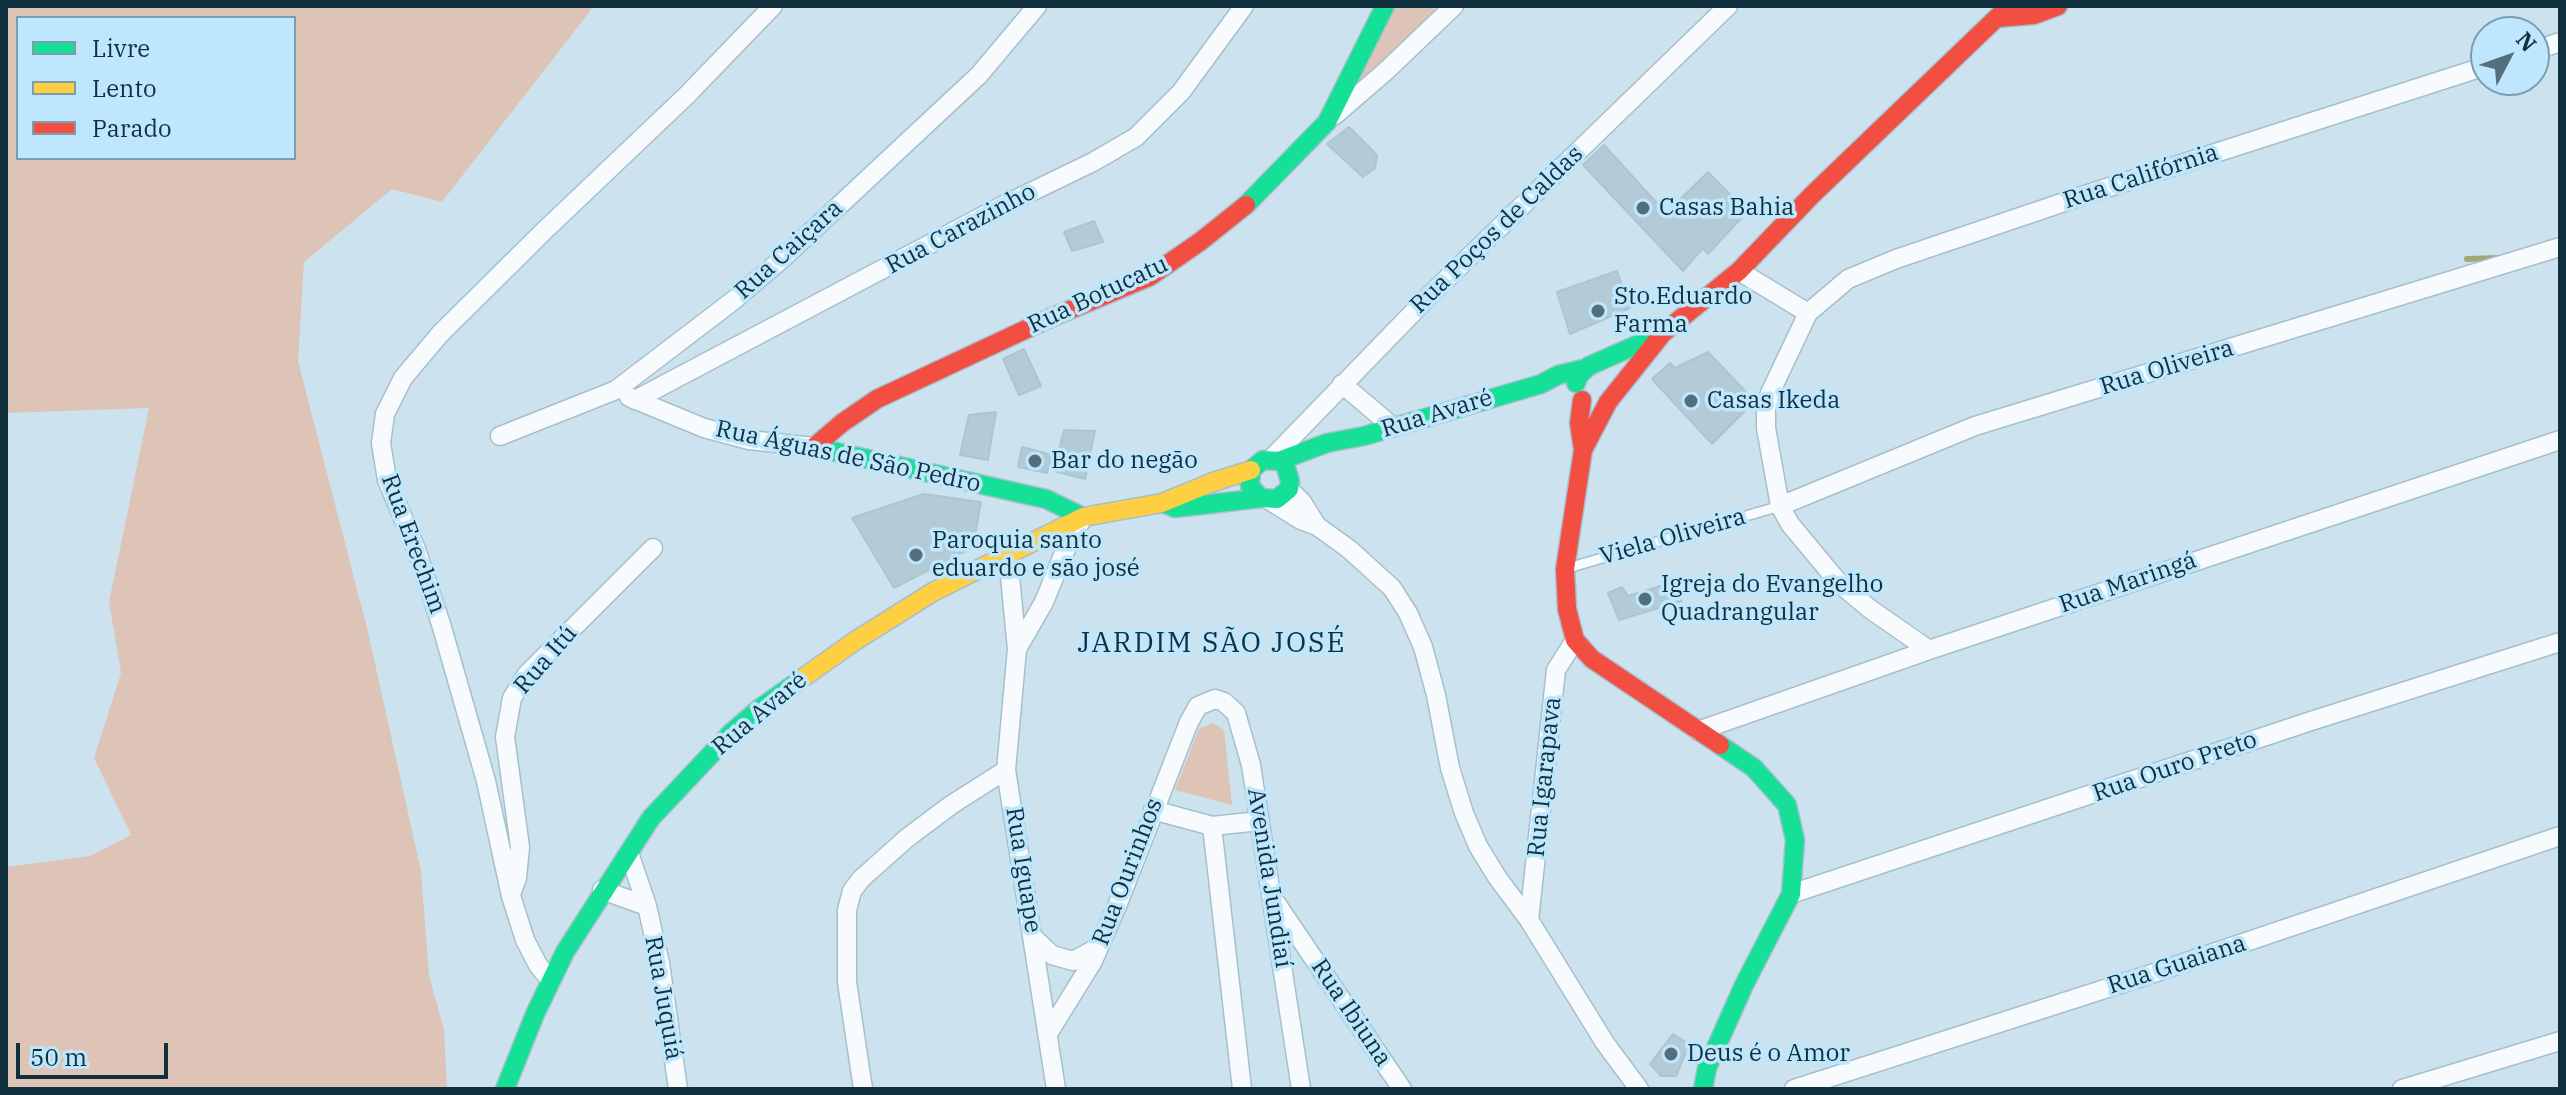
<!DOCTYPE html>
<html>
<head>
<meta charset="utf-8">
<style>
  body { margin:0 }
  #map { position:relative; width:2566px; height:1095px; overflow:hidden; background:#cce3ef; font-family:"IBM Plex Serif",serif }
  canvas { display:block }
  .frame { position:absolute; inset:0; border:8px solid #11303d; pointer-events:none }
  .legend { position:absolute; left:16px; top:16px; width:280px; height:144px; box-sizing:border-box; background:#bee7fd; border:2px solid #799eb0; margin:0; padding:10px 14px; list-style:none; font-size:24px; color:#11303d }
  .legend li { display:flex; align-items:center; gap:16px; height:40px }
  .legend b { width:40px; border:2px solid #799eb0 }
  .north { position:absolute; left:2470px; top:16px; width:80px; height:80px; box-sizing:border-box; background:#bee7fd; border:2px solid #799eb0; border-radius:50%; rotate:49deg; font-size:22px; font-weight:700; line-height:32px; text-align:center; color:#11303d }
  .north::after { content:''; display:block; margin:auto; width:28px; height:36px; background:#526f7b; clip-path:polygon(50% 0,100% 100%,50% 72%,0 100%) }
  .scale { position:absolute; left:16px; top:1043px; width:152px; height:36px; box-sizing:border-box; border:4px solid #11303d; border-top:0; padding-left:10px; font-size:24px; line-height:28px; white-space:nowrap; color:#11303d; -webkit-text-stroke:6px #bee7fd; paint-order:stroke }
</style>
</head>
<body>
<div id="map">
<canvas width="2566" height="1095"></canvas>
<div class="frame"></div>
<ul class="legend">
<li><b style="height:10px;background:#16e098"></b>Livre</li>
<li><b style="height:10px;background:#ffcf43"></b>Lento</li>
<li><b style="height:10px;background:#f24e42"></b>Parado</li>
</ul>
<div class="north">N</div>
<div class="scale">50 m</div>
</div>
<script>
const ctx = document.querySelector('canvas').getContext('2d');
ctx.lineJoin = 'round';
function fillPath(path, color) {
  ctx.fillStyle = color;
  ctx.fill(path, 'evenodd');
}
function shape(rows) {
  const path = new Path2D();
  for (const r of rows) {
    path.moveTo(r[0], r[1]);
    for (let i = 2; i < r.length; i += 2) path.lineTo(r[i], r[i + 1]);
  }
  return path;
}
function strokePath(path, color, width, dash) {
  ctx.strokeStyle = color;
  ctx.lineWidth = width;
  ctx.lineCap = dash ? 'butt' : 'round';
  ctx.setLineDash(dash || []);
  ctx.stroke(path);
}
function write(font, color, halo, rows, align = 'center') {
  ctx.font = font + ' "IBM Plex Serif",serif';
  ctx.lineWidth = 7;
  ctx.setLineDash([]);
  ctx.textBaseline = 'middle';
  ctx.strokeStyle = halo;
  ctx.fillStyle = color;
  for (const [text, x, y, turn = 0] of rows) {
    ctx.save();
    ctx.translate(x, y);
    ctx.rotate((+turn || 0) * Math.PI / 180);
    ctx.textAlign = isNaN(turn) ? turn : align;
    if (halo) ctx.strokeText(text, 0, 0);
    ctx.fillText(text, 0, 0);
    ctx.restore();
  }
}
const green = shape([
  [6,6,594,6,442,202,392,189,304,262,298,361,368,632,421,871,429,975,444,1030,447,1089,6,1089,6,867,90,856,131,835,94,758,121,673,109,602,149,408,6,413],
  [18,18,294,18,294,158,18,158],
  [1387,6,1431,6,1439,15,1336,115],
  [1213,723,1224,730,1232,805,1175,790,1199,729]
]);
const stream = shape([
  [2467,259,2500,258]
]);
const building = shape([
  [1349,127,1377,155,1375,168,1363,177,1327,144,1349,127],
  [1604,145,1666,213,1708,172,1747,212,1708,254,1703,248,1683,271,1583,165,1604,145],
  [1094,221,1103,242,1072,251,1064,232,1094,221],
  [1617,271,1630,308,1570,334,1557,292,1617,271],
  [1024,349,1041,386,1019,395,1003,359,1024,349],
  [1708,352,1746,392,1744,412,1712,444,1652,379,1670,363,1675,368,1708,352],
  [996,412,988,460,960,455,969,415,996,412],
  [1064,430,1095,431,1085,479,1054,471,1064,430],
  [1022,447,1052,455,1047,473,1018,467,1022,447],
  [924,494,981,502,973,547,894,588,852,518,924,494],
  [1673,582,1682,601,1619,620,1608,593,1622,587,1628,596,1673,582],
  [1673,1034,1689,1044,1676,1076,1661,1076,1650,1064,1673,1034]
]);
const lane = shape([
  [1568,568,1780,506]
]);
const street = shape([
  [2534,51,2560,42],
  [1335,115,1386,71,1454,6],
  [1739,271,1808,313],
  [1342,384,1393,427],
  [629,397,704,428,749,440,814,447],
  [635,400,1000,207,1093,162,1136,137,1181,92,1244,6],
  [500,436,616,390,734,300,783,258,979,75,1037,6],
  [1271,459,1430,295,1728,6],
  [1289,489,1302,502,1317,526],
  [1269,500,1301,520,1317,526,1349,549,1392,588,1408,613,1423,647,1436,695,1450,768,1464,813,1478,846,1497,877,1529,920,1605,1043,1639,1089],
  [1780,506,1975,426,2560,247],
  [1008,556,1017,649,1006,770,1056,1089],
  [1017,649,1044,602,1064,553,1083,517],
  [1929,650,1870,609,1839,583,1790,524,1780,506,1766,428,1766,409,1770,393,1808,313,1848,279,1896,259,2091,193,2486,66],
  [1698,731,1929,650,2560,440],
  [1153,810,1212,826,1260,821],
  [1212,826,1242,1089],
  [629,853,647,906,660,963,678,1089],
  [602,890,647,906],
  [511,894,517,878,520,847,505,737,512,698,527,674,653,548],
  [1791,894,2311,721,2560,642],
  [1276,903,1402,1089],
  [1529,920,1556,670,1575,640],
  [1033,937,1052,955,1073,961,1099,947],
  [551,981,538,965,525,940,511,896,486,781,441,624,416,549,387,480,381,443,385,414,403,378,440,334,544,231,686,96,773,6],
  [1049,1032,1093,961,1117,906,1189,722,1198,706,1215,699,1224,702,1236,713,1251,765,1301,1089],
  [863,1089,847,982,847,910,852,891,861,879,907,838,951,805,1006,770],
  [1794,1089,2142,977,2560,836],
  [2402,1089,2560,1041]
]);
const fast = shape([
  [1246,205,1327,122,1385,6],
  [1576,383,1579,375,1589,366,1657,336],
  [814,447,1046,499,1083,517],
  [1279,461,1327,443,1364,436,1541,384,1558,375,1583,369],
  [1165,504,1175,508,1261,498,1277,499,1289,489,1290,481,1285,465,1279,461,1263,460,1251,470,1250,486,1261,498],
  [505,1089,535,1014,565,952,651,818,731,733,760,708,797,682],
  [1703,1089,1707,1068,1744,985,1791,894,1795,840,1787,805,1754,768,1720,745]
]);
const slow = shape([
  [797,682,855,641,933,592,1083,517,1162,503,1213,482,1251,470]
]);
const jam = shape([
  [1998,18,2034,15,2058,6],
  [1582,400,1579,423,1583,450,1565,569,1567,609,1575,640,1592,659,1720,745],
  [814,447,842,423,877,399,1048,319,1149,277,1201,241,1246,205],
  [1583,450,1608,402,1663,333,1739,271,1812,195,2009,6]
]);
const markers = [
  [1643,208,8,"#526f7b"],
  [1598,311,8,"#526f7b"],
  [1691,401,8,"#526f7b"],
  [1035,461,8,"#526f7b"],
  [916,555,8,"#526f7b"],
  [1645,599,8,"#526f7b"],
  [1671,1054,8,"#526f7b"]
];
const streetNames = [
  ["Rua Califórnia",2141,177,-18],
  ["Rua Carazinho",961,229,-28],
  ["Rua Poços de Caldas",1497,230,-44],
  ["Rua Caiçara",789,250,-42],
  ["Rua Botucatu",1098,295,-25],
  ["Rua Oliveira",2167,368,-17],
  ["Rua Avaré",1437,414,-17],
  ["Rua Águas de São Pedro",848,457,12],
  ["Viela Oliveira",1673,537,-16],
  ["Rua Erechim",413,544,70],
  ["Rua Maringá",2128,583,-19],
  ["Rua Itú",546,660,-49],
  ["Rua Avaré",760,714,-40],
  ["Rua Ouro Preto",2175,767,-19],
  ["Rua Igarapava",1545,777,-84],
  ["Rua Iguape",1023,870,81],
  ["Rua Ourinhos",1128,872,-69],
  ["Avenida Jundiaí",1269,878,81],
  ["Rua Guaiana",2177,965,-18],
  ["Rua Juquiá",663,998,80],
  ["Rua Ibiuna",1351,1013,56]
];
const poiNames = [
  ["Casas Bahia",1659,208],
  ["Sto.Eduardo",1614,297],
  ["Farma",1614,325],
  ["Casas Ikeda",1707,401],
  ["Bar do negão",1051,461],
  ["Paroquia santo",932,541],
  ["eduardo e são josé",932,569],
  ["Igreja do Evangelho",1661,585],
  ["Quadrangular",1661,613],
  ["Deus é o Amor",1687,1054]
];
const quarterNames = [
  ["JARDIM SÃO JOSÉ",1212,644]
];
fillPath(green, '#ddc4b6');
strokePath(stream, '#a0a878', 6);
fillPath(building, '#b3cbd7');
strokePath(building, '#adc5d1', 2);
strokePath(lane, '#a7bfcb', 12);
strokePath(street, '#a7bfcb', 21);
strokePath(fast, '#a7bfcb', 21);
strokePath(slow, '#a7bfcb', 21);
strokePath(jam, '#a7bfcb', 21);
strokePath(lane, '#f7fbfd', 9);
strokePath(street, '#f7fbfd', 18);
strokePath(fast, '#16e098', 18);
strokePath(slow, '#ffcf43', 18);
strokePath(jam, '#f24e42', 18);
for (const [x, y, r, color] of markers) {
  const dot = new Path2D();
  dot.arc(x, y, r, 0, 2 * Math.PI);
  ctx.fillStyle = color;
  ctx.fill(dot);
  strokePath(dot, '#bee7fd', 3);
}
write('24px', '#11303d', '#bee7fd', streetNames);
write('24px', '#11303d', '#bee7fd', poiNames, 'left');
ctx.letterSpacing = '2px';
write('28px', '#11303d', '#bee7fd', quarterNames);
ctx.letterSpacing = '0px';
</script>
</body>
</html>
